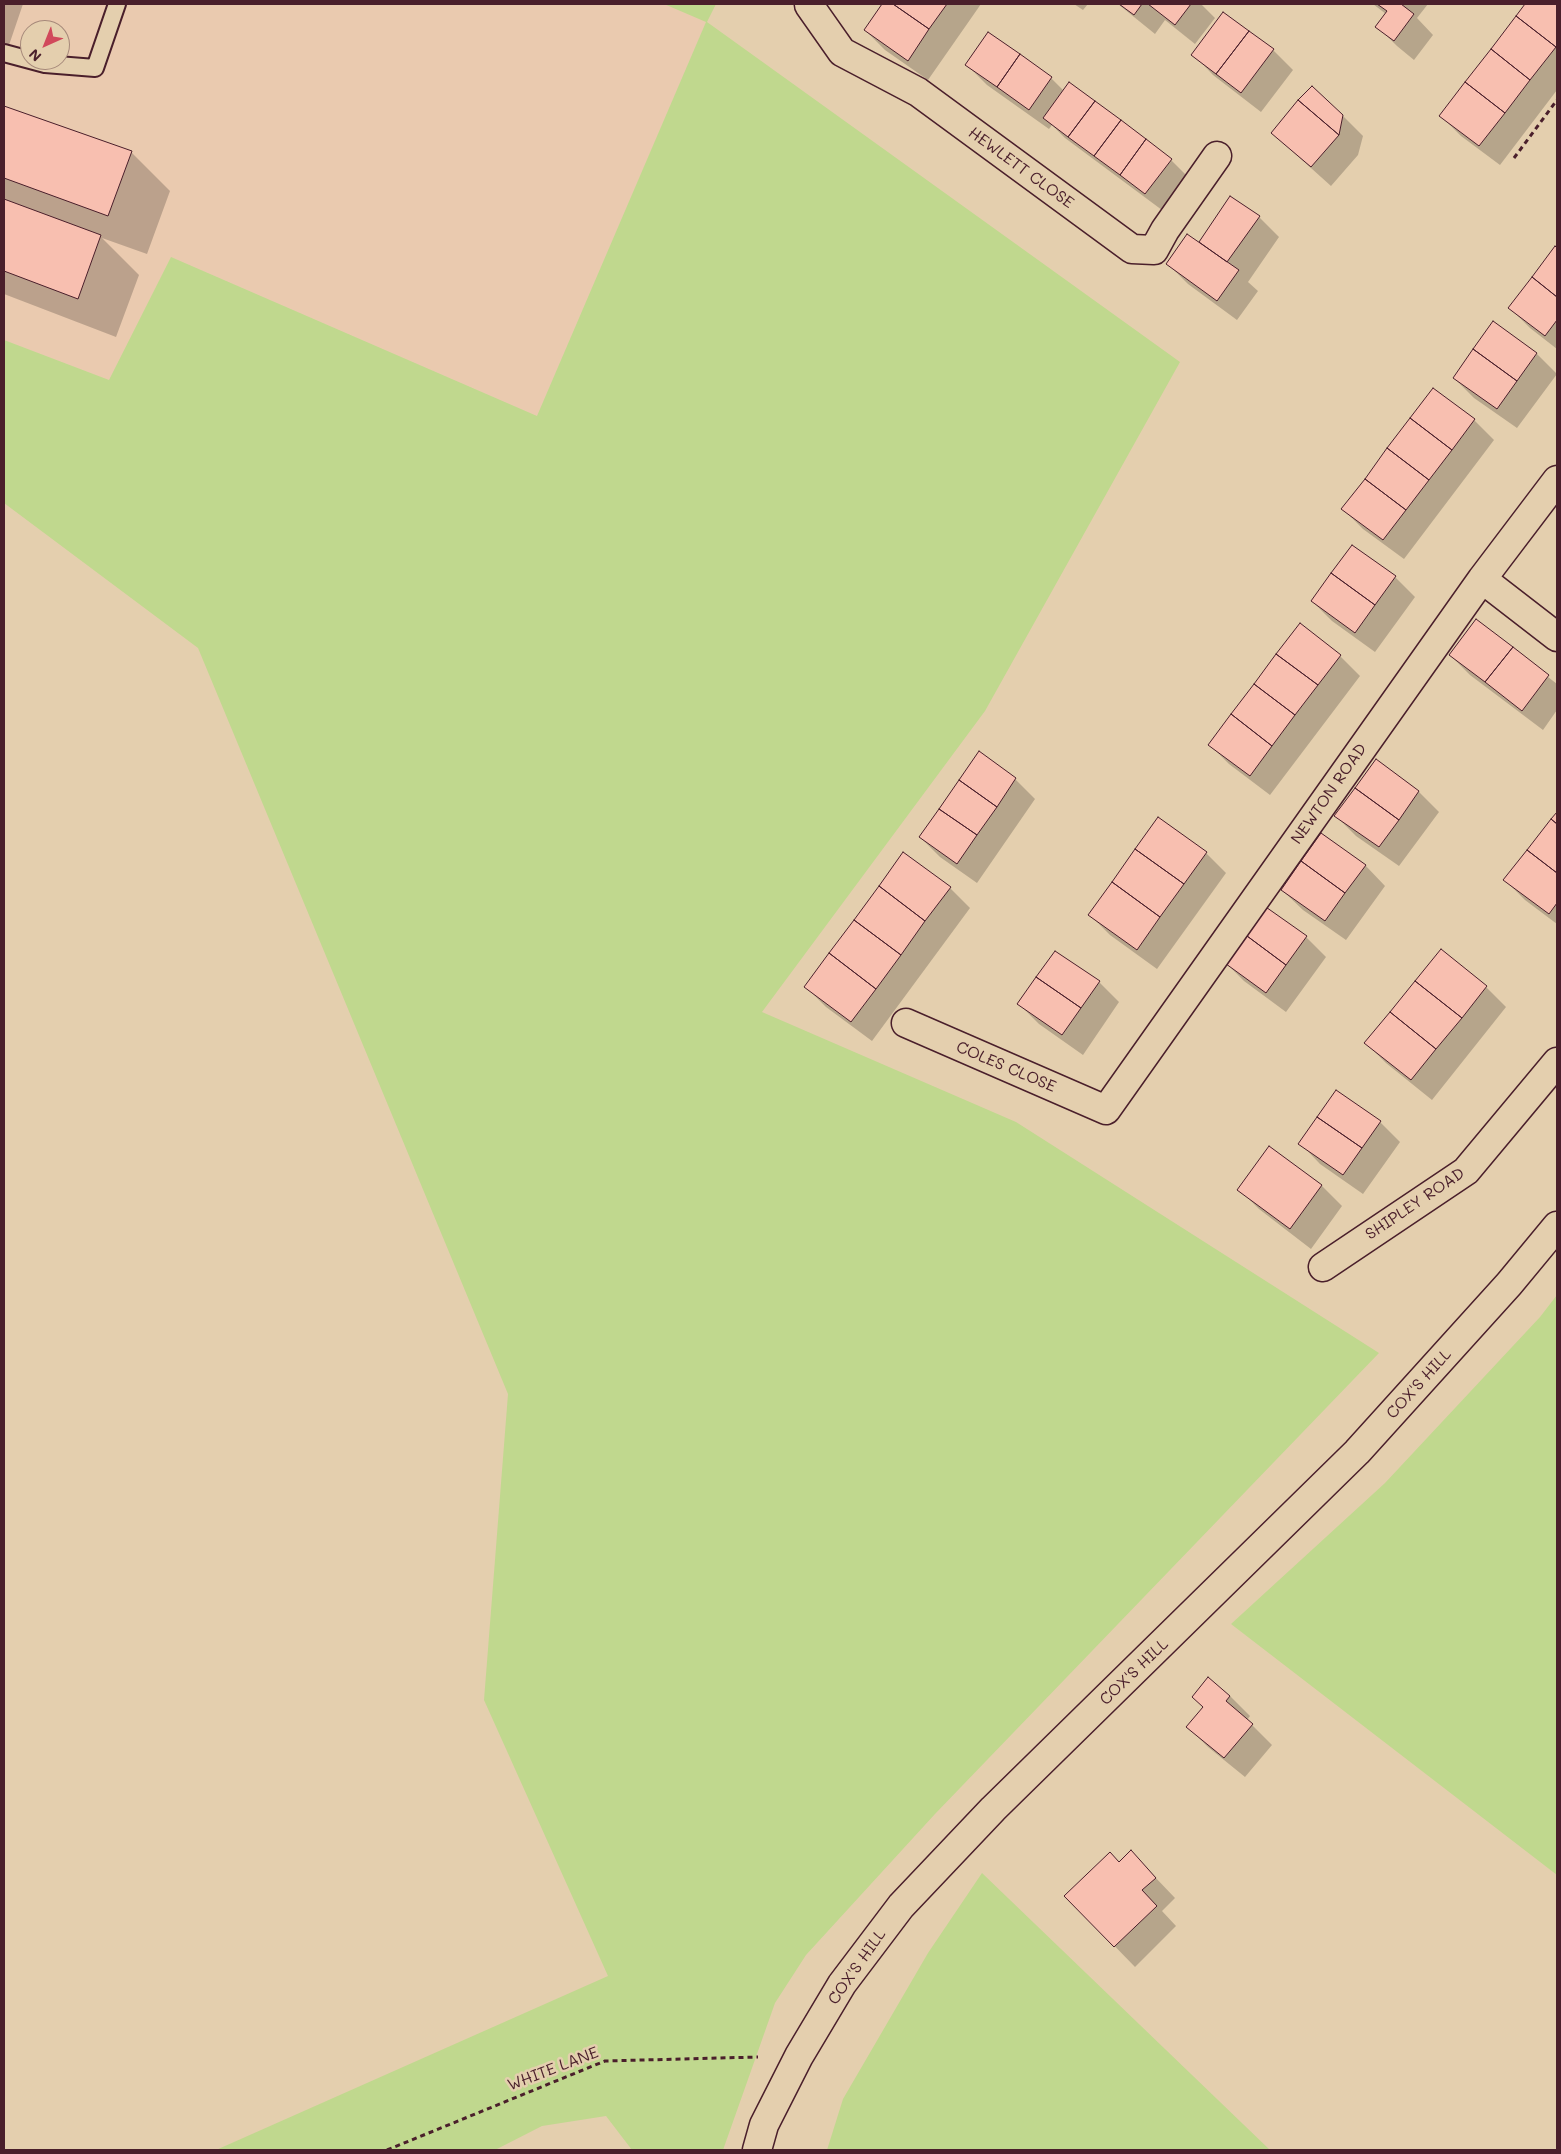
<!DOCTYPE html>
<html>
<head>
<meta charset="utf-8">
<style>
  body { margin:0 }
  #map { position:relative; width:1561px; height:2154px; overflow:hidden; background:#e4cfae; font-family:Mali,sans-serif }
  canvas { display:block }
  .frame { position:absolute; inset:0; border:5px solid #4a1f2b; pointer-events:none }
  .north { position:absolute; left:20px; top:20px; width:50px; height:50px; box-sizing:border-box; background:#e4cfae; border:1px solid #a6897a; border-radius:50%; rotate:224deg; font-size:14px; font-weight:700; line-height:20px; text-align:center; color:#4a1f2b }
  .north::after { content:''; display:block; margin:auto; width:18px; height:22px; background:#d1495b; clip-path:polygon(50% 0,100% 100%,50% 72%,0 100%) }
</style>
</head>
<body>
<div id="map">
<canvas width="1561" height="2154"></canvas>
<div class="frame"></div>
<div class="north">N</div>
</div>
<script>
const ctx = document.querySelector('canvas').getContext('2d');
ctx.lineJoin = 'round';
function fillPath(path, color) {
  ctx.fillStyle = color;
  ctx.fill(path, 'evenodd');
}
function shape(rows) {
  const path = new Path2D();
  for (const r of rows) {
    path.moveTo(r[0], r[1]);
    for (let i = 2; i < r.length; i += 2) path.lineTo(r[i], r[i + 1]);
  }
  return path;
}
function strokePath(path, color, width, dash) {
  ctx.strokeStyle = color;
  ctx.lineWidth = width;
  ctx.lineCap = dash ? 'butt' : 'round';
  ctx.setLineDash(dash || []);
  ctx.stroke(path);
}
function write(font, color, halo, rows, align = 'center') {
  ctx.font = font + ' Mali,sans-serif';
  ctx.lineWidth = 5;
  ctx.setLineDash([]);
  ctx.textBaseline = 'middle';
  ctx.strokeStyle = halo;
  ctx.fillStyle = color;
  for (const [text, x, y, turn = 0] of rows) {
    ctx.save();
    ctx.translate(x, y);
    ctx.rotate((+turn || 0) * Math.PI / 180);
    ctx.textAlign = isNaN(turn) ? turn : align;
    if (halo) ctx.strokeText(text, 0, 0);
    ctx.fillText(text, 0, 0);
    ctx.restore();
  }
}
const built = shape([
  [4,4,716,4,706,22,537,416,171,257,109,380,4,340],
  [30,30,60,30,60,60,30,60]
]);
const green = shape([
  [664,4,716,4,707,22,1180,362,985,711,762,1012,1016,1122,1379,1353,935,1814,806,1955,775,2003,723,2150,632,2150,606,2116,542,2126,495,2150,216,2150,608,1976,484,1700,508,1394,198,648,4,503,4,340,109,380,171,257,537,416,706,22],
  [1557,1295,1557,1875,1231,1624,1385,1483,1540,1317],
  [982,1873,1270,2150,827,2150,843,2099,928,1953]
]);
const shadow = shape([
  [4,4,23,4,7,51,4,50],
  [884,4,981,4,928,80,885,50,865,30],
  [1074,4,1088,4,1083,10],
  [1118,4,1201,4,1215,18,1195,44,1165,20,1155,34],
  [1373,4,1428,4,1417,18,1433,35,1414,60,1397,46,1377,26,1386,14],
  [1527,4,1557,4,1557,90,1500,165,1461,136,1441,116],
  [1273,50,1293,70,1261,112,1213,75,1193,54],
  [967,65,1051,78,1064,91,1171,160,1191,180,1166,213,1065,138,1052,125,1049,129,987,85],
  [4,107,131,152,170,191,147,254,102,238,139,275,116,337,4,294],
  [1343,116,1363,136,1358,155,1331,186,1272,133],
  [1231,197,1259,217,1279,237,1248,282,1258,291,1237,320,1188,284,1168,264,1199,244],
  [1557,246,1557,349,1530,328,1510,308],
  [1537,354,1557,374,1517,428,1474,398,1454,378],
  [1474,420,1494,440,1404,559,1363,529,1343,509],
  [1395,577,1415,597,1375,652,1332,621,1312,601],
  [1476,621,1557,684,1557,710,1543,730,1470,675,1450,655],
  [1340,656,1360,676,1270,795,1229,764,1209,744],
  [979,753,1015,779,1035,799,977,883,940,857,920,837],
  [1376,761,1419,792,1439,812,1399,866,1356,836,1336,816],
  [1557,814,1557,924,1525,900,1505,880],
  [1206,853,1226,873,1157,969,1110,935,1090,915],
  [1365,865,1385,886,1346,940,1303,910,1282,890],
  [950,888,970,908,872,1041,826,1007,806,987],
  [1306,937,1326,957,1286,1012,1244,981,1224,961],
  [1441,951,1486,987,1506,1007,1432,1100,1386,1063,1366,1043],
  [1099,982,1119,1002,1083,1055,1039,1024,1019,1004],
  [1380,1122,1400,1142,1363,1194,1320,1164,1300,1143],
  [1270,1148,1322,1186,1342,1206,1311,1249,1259,1209,1239,1189],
  [1230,1696,1250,1716,1247,1720,1272,1745,1245,1777,1208,1747,1188,1727],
  [1131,1852,1175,1898,1162,1911,1176,1926,1135,1967,1066,1896,1119,1864]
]);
const building = shape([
  [882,4,893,4,929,29,908,61,864,30,882,4],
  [893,4,947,4,929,29,893,4],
  [1119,4,1142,4,1134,15,1119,4],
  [1148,4,1191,4,1175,25,1148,4],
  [1377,4,1401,4,1414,14,1394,41,1375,27,1387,11,1377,4],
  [1525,4,1557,4,1557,44,1556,47,1516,16,1525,4],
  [1223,12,1249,31,1216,74,1191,55,1223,12],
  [1516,16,1556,47,1530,80,1491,49,1516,16],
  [1249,31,1274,49,1241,93,1216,74,1249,31],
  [988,32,1020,54,997,87,965,65,988,32],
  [1491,49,1530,80,1505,113,1465,82,1491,49],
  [1020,54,1052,77,1029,110,997,87,1020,54],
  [1069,82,1095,101,1068,137,1043,118,1069,82],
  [1465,82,1505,113,1479,146,1439,116,1465,82],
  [1312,86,1343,115,1339,135,1298,100,1312,86],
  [1298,100,1339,135,1311,167,1271,133,1298,100],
  [1095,101,1121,120,1094,156,1068,137,1095,101],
  [4,106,132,151,108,216,4,178,4,106],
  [1121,120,1146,139,1120,175,1094,156,1121,120],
  [1146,139,1172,159,1145,194,1120,175,1146,139],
  [1230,196,1260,216,1227,262,1199,242,1230,196],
  [4,199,101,235,78,299,4,271,4,199],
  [1187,234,1239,270,1217,301,1166,264,1187,234],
  [1555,246,1557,248,1557,297,1532,277,1555,246],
  [1532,277,1557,297,1557,320,1545,336,1508,308,1532,277],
  [1493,321,1537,353,1517,381,1473,349,1493,321],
  [1473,349,1517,381,1497,409,1453,378,1473,349],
  [1433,388,1475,419,1452,450,1410,418,1433,388],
  [1410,418,1452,450,1429,480,1387,448,1410,418],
  [1387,448,1429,480,1406,510,1365,479,1387,448],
  [1365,479,1406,510,1383,540,1341,509,1365,479],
  [1352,545,1396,576,1375,605,1331,573,1352,545],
  [1331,573,1375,605,1355,633,1311,601,1331,573],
  [1476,619,1513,647,1485,682,1449,655,1476,619],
  [1300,623,1341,655,1318,685,1276,654,1300,623],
  [1513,647,1549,675,1522,711,1485,682,1513,647],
  [1276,654,1318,685,1295,715,1254,684,1276,654],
  [1254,684,1295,715,1272,746,1231,714,1254,684],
  [1231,714,1272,746,1250,776,1208,745,1231,714],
  [979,751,1016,778,997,807,959,780,979,751],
  [1376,759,1419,791,1399,820,1355,788,1376,759],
  [959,780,997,807,977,835,939,809,959,780],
  [1355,788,1399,820,1379,847,1334,816,1355,788],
  [939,809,977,835,957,864,919,837,939,809],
  [1557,812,1557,824,1551,819,1557,812],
  [1158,817,1207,852,1184,884,1135,849,1158,817],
  [1551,819,1557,824,1557,873,1527,850,1551,819],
  [1321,833,1366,865,1345,893,1301,861,1321,833],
  [1135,849,1184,884,1160,917,1112,882,1135,849],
  [1527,850,1557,873,1557,903,1549,914,1503,880,1527,850],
  [903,852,951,887,925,921,879,886,903,852],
  [1301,861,1345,893,1325,921,1281,890,1301,861],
  [1112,882,1160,917,1137,950,1088,915,1112,882],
  [879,886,925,921,901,955,854,920,879,886],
  [1263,905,1307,936,1286,965,1243,933,1263,905],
  [854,920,901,955,876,989,829,953,854,920],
  [1243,933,1286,965,1266,993,1222,961,1243,933],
  [1441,949,1487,986,1462,1018,1415,981,1441,949],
  [1055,951,1100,981,1081,1008,1036,977,1055,951],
  [829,953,876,989,851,1022,804,987,829,953],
  [1036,977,1081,1008,1062,1035,1017,1004,1036,977],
  [1415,981,1462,1018,1436,1049,1390,1012,1415,981],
  [1390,1012,1436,1049,1411,1080,1364,1043,1390,1012],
  [1336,1090,1381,1121,1362,1148,1317,1117,1336,1090],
  [1317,1117,1362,1148,1343,1175,1298,1144,1317,1117],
  [1269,1146,1322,1185,1290,1229,1237,1190,1269,1146],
  [1208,1677,1230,1696,1226,1701,1253,1724,1224,1758,1186,1727,1203,1707,1192,1697,1208,1677],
  [1131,1850,1156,1878,1142,1890,1157,1906,1114,1947,1064,1896,1110,1852,1119,1862,1131,1850]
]);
const path = shape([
  [1514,158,1557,100],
  [387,2150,605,2061,758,2057]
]);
const lane = shape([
  [4,53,45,64,95,68,117,4]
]);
const street = shape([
  [810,4,809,5,842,52,918,92,1132,249,1154,250,1165,230,1217,156],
  [1482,579,1557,637],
  [906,1023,1106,1110,1482,579,1557,480],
  [1323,1267,1466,1171,1557,1062]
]);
const secondary = shape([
  [757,2150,764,2125,799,2056,842,1984,901,1906,993,1809,1357,1452,1509,1284,1557,1226]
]);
const streetNames = [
  ["HEWLETT CLOSE",1021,168,36],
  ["NEWTON ROAD",1329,794,-55],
  ["COLES CLOSE",1006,1067,23],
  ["SHIPLEY ROAD",1415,1204,-34],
  ["COX'S HILL",1419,1384,-48],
  ["COX'S HILL",1134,1672,-44],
  ["COX'S HILL",857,1967,-55],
  ["WHITE LANE",553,2069,-21]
];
fillPath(built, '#eacaaf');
fillPath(green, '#c0d88e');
fillPath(shadow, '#0003');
fillPath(building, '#f8bfb0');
strokePath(building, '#4a1f2b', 1);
strokePath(lane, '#4a1f2b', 20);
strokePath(street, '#4a1f2b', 31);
strokePath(secondary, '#4a1f2b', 31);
strokePath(path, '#4a1f2b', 3, [5, 4]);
strokePath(lane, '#e4cfae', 16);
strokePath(street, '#e4cfae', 28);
strokePath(secondary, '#e4cfae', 28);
write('16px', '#4a1f2b', '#e4cfae', streetNames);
</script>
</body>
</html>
